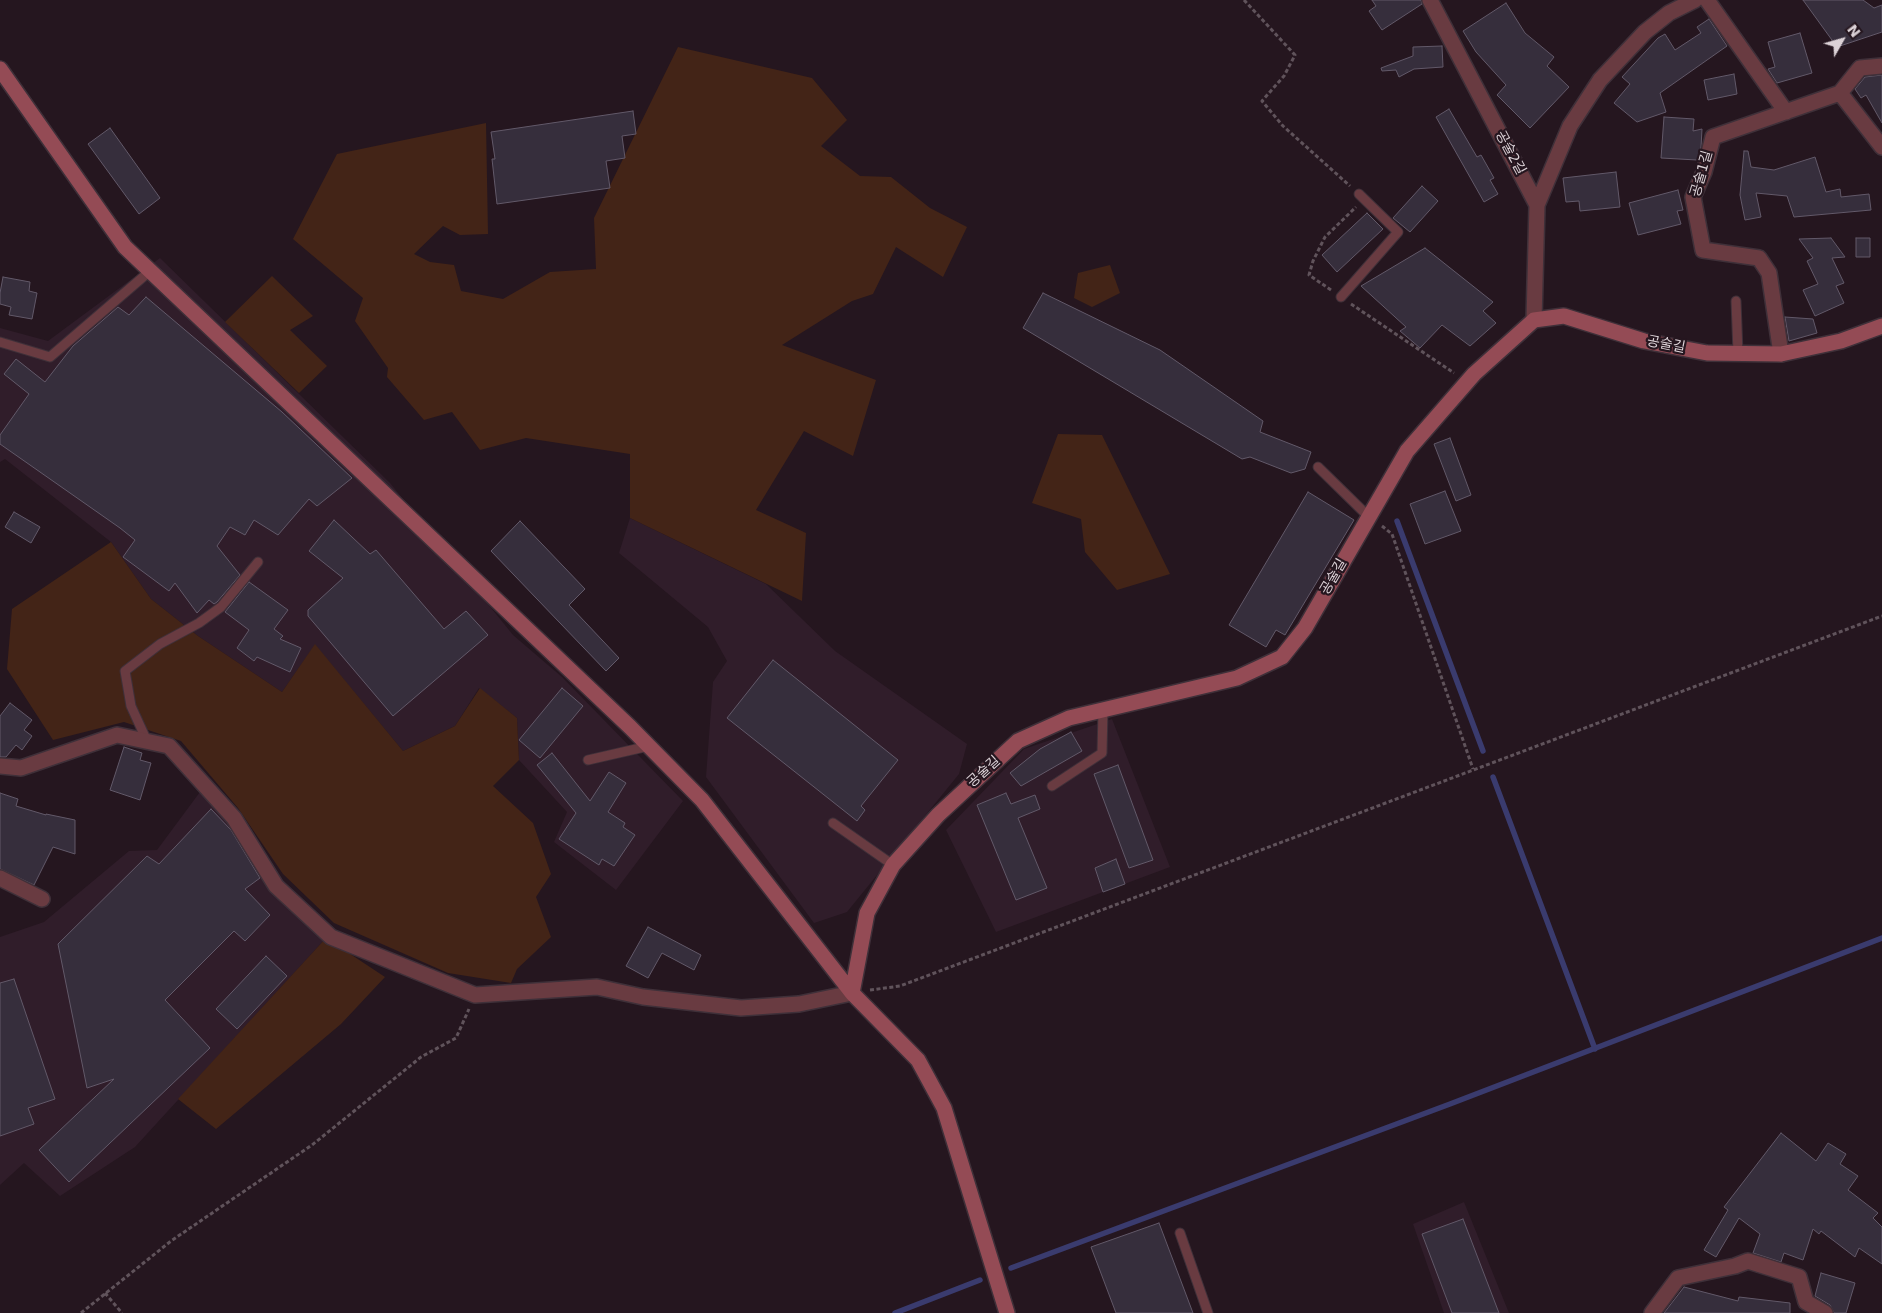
<!DOCTYPE html>
<html>
<head>
<meta charset="utf-8">
<style>
  body { margin:0 }
  #map { position:relative; width:1882px; height:1313px; overflow:hidden; background:#25161f; font-family:"DejaVu Sans",sans-serif }
  canvas { display:block }
  .north { position:absolute; left:1817px; top:15px; width:50px; height:50px; -webkit-text-stroke:4px #25161f; paint-order:stroke; rotate:52deg; font-size:14px; font-weight:700; line-height:20px; text-align:center; color:#dcd2d7 }
  .north::after { content:''; display:block; margin:auto; width:18px; height:22px; background:#dcd2d7; clip-path:polygon(50% 0,100% 100%,50% 72%,0 100%) }
</style>
</head>
<body>
<div id="map">
<canvas width="1882" height="1313"></canvas>
<div class="north">N</div>
</div>
<script>
const ctx = document.querySelector('canvas').getContext('2d');
ctx.lineJoin = 'round';
function fillPath(path, color) {
  ctx.fillStyle = color;
  ctx.fill(path, 'evenodd');
}
function shape(rows) {
  const path = new Path2D();
  for (const r of rows) {
    path.moveTo(r[0], r[1]);
    for (let i = 2; i < r.length; i += 2) path.lineTo(r[i], r[i + 1]);
  }
  return path;
}
function strokePath(path, color, width, dash) {
  ctx.strokeStyle = color;
  ctx.lineWidth = width;
  ctx.lineCap = dash ? 'butt' : 'round';
  ctx.setLineDash(dash || []);
  ctx.stroke(path);
}
function write(font, color, halo, rows, align = 'center') {
  ctx.font = font + ' "DejaVu Sans","Noto Sans KR",sans-serif';
  ctx.lineWidth = 4.5;
  ctx.setLineDash([]);
  ctx.textBaseline = 'middle';
  ctx.strokeStyle = halo;
  ctx.fillStyle = color;
  for (const [text, x, y, turn = 0] of rows) {
    ctx.save();
    ctx.translate(x, y);
    ctx.rotate((+turn || 0) * Math.PI / 180);
    ctx.textAlign = isNaN(turn) ? turn : align;
    if (halo) ctx.strokeText(text, 0, 0);
    ctx.fillText(text, 0, 0);
    ctx.restore();
  }
}
const built = shape([
  [160,258,390,483,513,635,562,677,683,801,616,890,554,842,567,812,519,760,517,718,479,688,455,726,403,751,315,645,282,692,198,636,151,599,111,542,5,459,0,462,0,328,48,341],
  [630,518,766,584,835,651,967,744,959,774,847,912,814,923,706,777,713,682,727,661,708,627,619,553],
  [1112,719,1170,867,996,932,946,830,1024,749],
  [200,792,232,825,326,938,135,1147,60,1196,24,1163,0,1185,0,937,44,922,129,851,157,850],
  [1464,1202,1509,1313,1444,1313,1413,1224]
]);
const green = shape([
  [678,47,812,78,847,120,821,146,860,176,891,177,930,208,967,227,943,277,896,247,873,294,852,301,782,345,876,380,853,456,804,431,756,510,806,533,802,601,630,518,630,454,526,438,480,450,452,412,424,420,387,377,388,368,355,321,363,298,293,239,337,154,486,123,488,234,460,235,443,226,414,254,430,262,454,265,461,291,503,299,550,272,596,269,594,218],
  [1110,265,1120,293,1092,307,1074,298,1078,273],
  [272,276,313,316,290,330,327,366,299,393,225,322],
  [1058,434,1102,435,1170,574,1117,590,1085,552,1081,519,1032,503],
  [111,542,151,599,198,636,282,692,315,644,403,751,455,726,480,688,517,718,519,760,493,786,533,823,551,874,536,897,551,937,517,969,511,983,448,973,334,923,283,874,238,808,181,741,124,722,53,740,7,669,12,609],
  [326,938,385,977,341,1024,216,1129,178,1099]
]);
const stream = shape([
  [1397,521,1483,751],
  [1493,777,1595,1049],
  [1011,1268,1450,1104,1882,938],
  [895,1313,980,1280]
]);
const building = shape([
  [1372,0,1421,0,1422,4,1382,30,1369,11,1376,6,1372,0],
  [1803,0,1863,0,1874,8,1882,5,1882,32,1837,47,1803,0],
  [1506,3,1525,33,1554,57,1547,66,1569,87,1530,128,1497,95,1506,85,1476,52,1463,31,1506,3],
  [1709,19,1727,46,1660,93,1666,112,1637,122,1614,103,1630,84,1622,77,1658,38,1665,34,1675,50,1701,33,1697,27,1709,19],
  [1800,33,1812,73,1777,83,1768,69,1775,67,1768,42,1800,33],
  [1442,46,1443,67,1414,69,1399,77,1396,70,1382,71,1381,68,1413,56,1413,47,1442,46],
  [1734,74,1737,94,1708,100,1704,80,1734,74],
  [1882,75,1882,123,1866,95,1861,98,1855,89,1865,77,1882,75],
  [1449,109,1477,157,1481,155,1494,178,1490,180,1498,194,1484,202,1436,117,1449,109],
  [633,111,636,134,622,136,625,158,606,161,610,188,497,204,492,159,495,159,491,132,633,111],
  [1664,117,1694,119,1693,131,1702,129,1701,147,1697,160,1661,158,1664,117],
  [110,128,160,198,139,214,88,144,110,128],
  [1744,151,1748,151,1751,167,1774,170,1815,157,1826,192,1840,189,1841,197,1869,194,1871,210,1794,217,1787,196,1756,193,1761,217,1745,220,1740,195,1744,151],
  [1616,172,1620,207,1580,211,1579,201,1566,202,1563,178,1616,172],
  [1422,186,1438,201,1410,232,1393,218,1422,186],
  [1678,190,1683,210,1677,211,1681,224,1638,235,1629,203,1678,190],
  [1367,213,1383,229,1337,272,1322,255,1367,213],
  [1831,238,1845,257,1832,258,1844,283,1836,286,1844,303,1815,316,1803,290,1818,284,1807,261,1813,258,1799,239,1831,238],
  [1856,238,1870,238,1870,257,1856,257,1856,238],
  [1425,248,1493,302,1483,311,1496,323,1470,346,1442,325,1420,348,1400,331,1406,327,1361,286,1425,248],
  [3,277,30,282,29,291,37,293,32,319,9,315,11,307,0,304,0,293,3,277],
  [1043,293,1160,350,1263,421,1260,432,1311,452,1305,469,1291,473,1250,457,1242,459,1023,328,1043,293],
  [146,297,282,412,352,478,317,506,309,499,278,535,254,520,245,535,230,527,217,546,240,575,217,602,214,604,209,600,197,613,175,583,169,591,123,557,135,540,120,528,0,444,0,435,29,394,4,374,16,359,45,382,73,346,118,307,129,315,146,297],
  [1785,317,1813,319,1817,333,1789,341,1785,317],
  [1450,438,1471,495,1456,501,1434,444,1450,438],
  [1445,491,1461,531,1425,544,1410,504,1445,491],
  [1308,492,1354,520,1285,635,1276,630,1266,647,1229,625,1308,492],
  [14,512,40,527,31,543,5,527,14,512],
  [334,520,370,554,376,550,444,629,466,611,488,635,393,716,308,616,308,610,343,578,309,551,334,520],
  [520,521,585,589,569,605,619,658,606,671,491,551,520,521],
  [249,582,288,610,274,629,283,636,280,639,301,648,290,672,257,657,254,661,237,648,249,630,225,612,249,582],
  [773,660,898,760,861,806,865,810,857,821,727,718,773,660],
  [562,688,583,706,540,758,519,740,562,688],
  [10,703,32,720,24,730,32,736,22,750,16,745,6,757,0,757,0,716,10,703],
  [1071,732,1082,751,1021,786,1010,773,1040,749,1071,732],
  [124,747,142,753,140,760,151,763,140,800,110,790,124,747],
  [552,753,590,801,609,772,626,783,608,812,625,823,623,827,635,835,614,866,602,859,599,865,559,839,576,813,537,765,552,753],
  [1118,765,1153,860,1129,868,1094,774,1118,765],
  [0,793,18,799,16,806,46,815,46,814,75,820,75,854,53,847,34,885,0,869,0,793],
  [1006,793,1011,804,1035,795,1040,809,1018,818,1047,888,1016,900,977,805,1006,793],
  [211,809,231,830,260,878,245,889,270,915,245,941,234,931,165,1000,210,1048,69,1182,39,1150,114,1079,87,1088,58,944,147,856,159,864,211,809],
  [1116,859,1125,884,1103,892,1095,868,1116,859],
  [648,927,701,955,694,970,662,953,648,978,626,966,648,927],
  [266,956,287,976,237,1029,216,1009,266,956],
  [14,979,55,1099,28,1108,34,1124,0,1136,0,983,14,979],
  [1781,1133,1816,1161,1828,1143,1846,1154,1840,1164,1858,1176,1848,1190,1878,1213,1873,1218,1882,1227,1882,1264,1859,1248,1855,1257,1821,1231,1819,1234,1813,1229,1803,1260,1784,1253,1781,1262,1753,1253,1760,1234,1739,1218,1716,1257,1704,1250,1728,1210,1724,1207,1781,1133],
  [1463,1219,1499,1313,1452,1313,1422,1234,1463,1219],
  [1159,1223,1193,1313,1116,1313,1091,1247,1159,1223],
  [1821,1273,1855,1283,1846,1313,1834,1313,1830,1305,1815,1296,1821,1273],
  [1684,1287,1738,1301,1739,1297,1790,1303,1790,1313,1664,1313,1684,1287]
]);
const path = shape([
  [1244,0,1295,55,1284,76,1262,101,1283,126,1350,186],
  [1331,290,1309,275,1313,261,1325,237,1356,207],
  [1351,304,1454,373],
  [1382,526,1392,534,1473,769],
  [870,990,900,986,1882,616],
  [105,1293,122,1313],
  [81,1313,171,1241,312,1145,421,1057,456,1038,469,1009]
]);
const lane = shape([
  [1341,297,1398,232,1359,194],
  [1736,301,1738,353],
  [0,342,50,357,150,271],
  [1318,467,1369,517],
  [147,741,131,706,125,671,160,644,199,623,221,607,258,562],
  [588,760,649,746],
  [1052,786,1102,753,1103,710],
  [833,823,893,865],
  [1180,1233,1208,1313]
]);
const street = shape([
  [1430,0,1537,205,1534,320],
  [1707,0,1786,112],
  [1882,66,1860,68,1840,93,1882,147],
  [1537,205,1570,126,1600,80,1645,32,1669,13,1695,0],
  [1781,354,1769,273,1759,258,1703,250,1693,197,1704,172,1713,137,1840,93],
  [0,766,21,768,117,735,169,746,234,818,276,886,331,937,475,995,597,987,643,997,741,1008,799,1004,852,993],
  [0,878,42,899],
  [1652,1313,1678,1278,1735,1266,1748,1261,1799,1277,1806,1302,1825,1313]
]);
const secondary = shape([
  [0,69,125,247,630,727,702,800,852,993,918,1060,944,1108,1007,1313],
  [852,993,867,913,893,865,938,815,1018,741,1069,718,1237,678,1282,657,1305,628,1407,451,1474,374,1534,320,1564,316,1644,341,1707,353,1781,354,1841,341,1882,326]
]);
const streetNames = [
  ["공술2길",1510,153,62],
  ["공술1길",1702,174,-74],
  ["공술길",1666,345,11],
  ["공술길",1334,577,-60],
  ["공술길",984,772,-42]
];
fillPath(built, '#301d2a');
fillPath(green, '#432417');
strokePath(stream, '#3a3b6e', 5.5);
fillPath(building, '#362e3c');
strokePath(building, '#625969', 1);
strokePath(lane, '#3f3039', 11);
strokePath(street, '#3f3039', 18);
strokePath(secondary, '#3f3039', 18);
strokePath(path, '#60535b', 3, [4, 2.5]);
strokePath(lane, '#693b41', 9);
strokePath(street, '#693b41', 15);
strokePath(secondary, '#944b55', 15);
write('14px', '#dcd2d7', '#25161f', streetNames);
</script>
</body>
</html>
